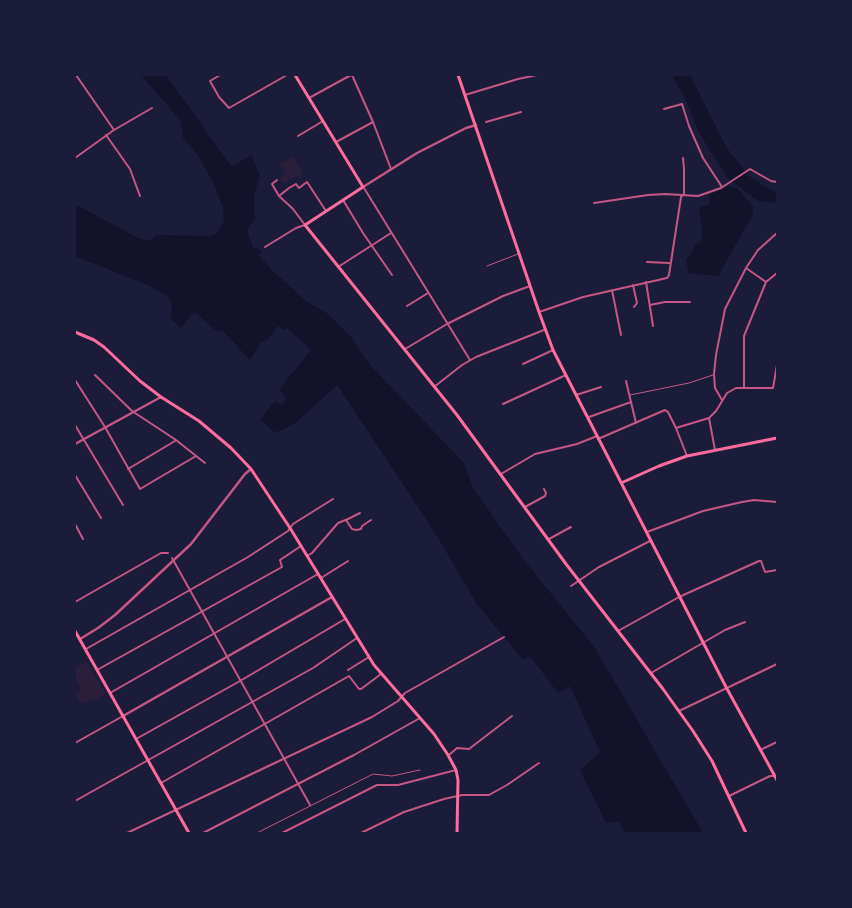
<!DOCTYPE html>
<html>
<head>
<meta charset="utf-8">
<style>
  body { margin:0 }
  #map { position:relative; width:852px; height:908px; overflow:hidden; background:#1b1b3a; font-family:"Exo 2",sans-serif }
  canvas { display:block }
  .frame { position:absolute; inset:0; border:76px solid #1b1b3a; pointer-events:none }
</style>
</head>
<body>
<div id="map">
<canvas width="852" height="908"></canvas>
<div class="frame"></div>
</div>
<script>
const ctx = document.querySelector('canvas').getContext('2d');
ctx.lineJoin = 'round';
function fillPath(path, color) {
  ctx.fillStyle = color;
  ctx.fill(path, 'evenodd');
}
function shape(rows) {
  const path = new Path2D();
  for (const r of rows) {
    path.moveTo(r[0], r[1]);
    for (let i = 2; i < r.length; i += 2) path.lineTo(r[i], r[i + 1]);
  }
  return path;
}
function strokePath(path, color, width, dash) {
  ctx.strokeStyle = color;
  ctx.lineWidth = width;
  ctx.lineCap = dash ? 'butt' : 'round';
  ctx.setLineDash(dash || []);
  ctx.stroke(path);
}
const green = shape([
  [294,156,303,176,300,178,298,175,284,184,279,179,286,174,280,164],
  [87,662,106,694,93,701,92,699,81,704,75,693,81,690,75,678,75,668]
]);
const water = shape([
  [141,75,166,75,231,166,235,165,251,155,260,176,254,194,255,219,247,230,253,248,261,250,262,252,258,255,274,272,306,301,328,314,350,336,371,366,464,463,473,488,523,559,595,648,703,833,625,833,619,821,606,823,580,770,600,752,570,686,558,693,530,656,523,660,477,604,434,531,337,385,294,424,276,433,260,420,275,401,281,405,287,398,279,390,311,350,287,328,284,330,278,326,268,339,261,342,250,360,223,331,215,330,196,313,192,314,181,328,171,319,172,304,168,297,152,287,128,277,75,256,75,204,138,238,150,241,156,235,210,236,216,234,224,221,223,207,211,178,196,153,183,138,181,121],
  [672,75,690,75,726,147,750,177,777,194,777,203,758,201,728,178,699,133,687,102],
  [729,186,737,188,753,206,753,214,718,276,689,273,686,260,692,252,695,244,701,243,702,229,699,208,710,204,709,195]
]);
const service = shape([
  [487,266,518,254],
  [630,395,689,383,713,375],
  [257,833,373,774,392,776,420,770]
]);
const pedestrian = shape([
  [277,180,272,184,279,196]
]);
const minor = shape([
  [76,75,114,130],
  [220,75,210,81,219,97,229,108,287,75],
  [352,75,373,122,391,169],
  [465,95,518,79,537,75],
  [309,98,351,75],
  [664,109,682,104,689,126,703,158,722,187],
  [486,122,521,112],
  [106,135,130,169,140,196],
  [298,136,323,121],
  [336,142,373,122],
  [75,158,114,130,152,108],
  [364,188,470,360],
  [343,200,363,233,392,275],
  [594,203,648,195,665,194,698,196,721,188,750,169,771,181,777,182],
  [265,247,296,228,305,225,293,209,279,196,289,188,296,184,299,188,307,182,326,211],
  [647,262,669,263],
  [338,267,391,233],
  [746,268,766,282],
  [646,282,653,326],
  [766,282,777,273],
  [633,285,637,303,634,307],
  [612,290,621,335],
  [650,305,665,302,690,302],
  [407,306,428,293],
  [539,312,583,297,667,278,669,275,681,197,684,194,684,169,683,158],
  [405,349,447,324,503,296,530,286],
  [523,364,553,350],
  [95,375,132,411,176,440,205,463],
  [75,380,105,427,140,489,196,456],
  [626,381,636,423],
  [434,387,462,365,476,357,544,330],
  [744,388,744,336,766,282],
  [576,395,601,387],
  [722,400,715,388,714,374,716,355,725,309,746,268,758,250,777,233],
  [503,404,566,375],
  [589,417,631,402],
  [709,418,715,450],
  [75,425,123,505],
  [676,428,709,418,716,411,727,393,736,388,773,388,777,365],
  [598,439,665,410,668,412,676,428,687,456],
  [128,469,175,441],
  [501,474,535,454,577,444,597,436],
  [75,475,101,518],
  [525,507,545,496,546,493,544,489],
  [346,520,352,529,356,530,361,529,362,526,371,520],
  [75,524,83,539],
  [647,532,703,511,742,502,754,500,777,502],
  [549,539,571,527],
  [307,556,312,553,338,523,348,519,360,513],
  [172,558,310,805],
  [321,578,348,561],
  [571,586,599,567,650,541],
  [75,602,161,553,168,553],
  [618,631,679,597,759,561,761,561,765,572,777,570],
  [86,649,248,557,288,531,293,524,333,499],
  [97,670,282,567,280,560,301,546],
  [348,670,369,657],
  [651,673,725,630,745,622],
  [110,693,318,574],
  [679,711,777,664],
  [136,739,240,681,345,619],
  [75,743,123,716],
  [760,750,777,742],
  [449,755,457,748,469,749,512,716],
  [161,783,349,676,359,689,361,689,381,674],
  [729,796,770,776,777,776],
  [75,801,313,668,357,638],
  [127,833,372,717,398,701,405,693,504,637],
  [203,833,354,755,420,718],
  [282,833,377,785,398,785,456,770],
  [361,833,404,812,444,799,462,795,489,795,507,785,539,763]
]);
const tertiary = shape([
  [363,187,417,153,466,128,476,125],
  [75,444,161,397],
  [80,639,98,628,115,615,191,544,245,474,251,469],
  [123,716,332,597]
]);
const secondary = shape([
  [295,75,363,187,305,225,457,415,566,564,663,689,693,731,712,761,746,833],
  [458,75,539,312,553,350,726,687,777,780],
  [75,332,94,340,104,347,140,381,161,397,199,421,231,448,251,469,290,528,374,665,434,734,448,755,456,770,458,780,457,833],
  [621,483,659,466,687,456,777,438],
  [75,631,189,833]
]);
fillPath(green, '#2a1e3b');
fillPath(water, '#12122b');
strokePath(service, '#c65784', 1);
strokePath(pedestrian, '#c65784', 2);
strokePath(minor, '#c65784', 2);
strokePath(tertiary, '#c65784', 2.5);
strokePath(secondary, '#ff6b9d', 3);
</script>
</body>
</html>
